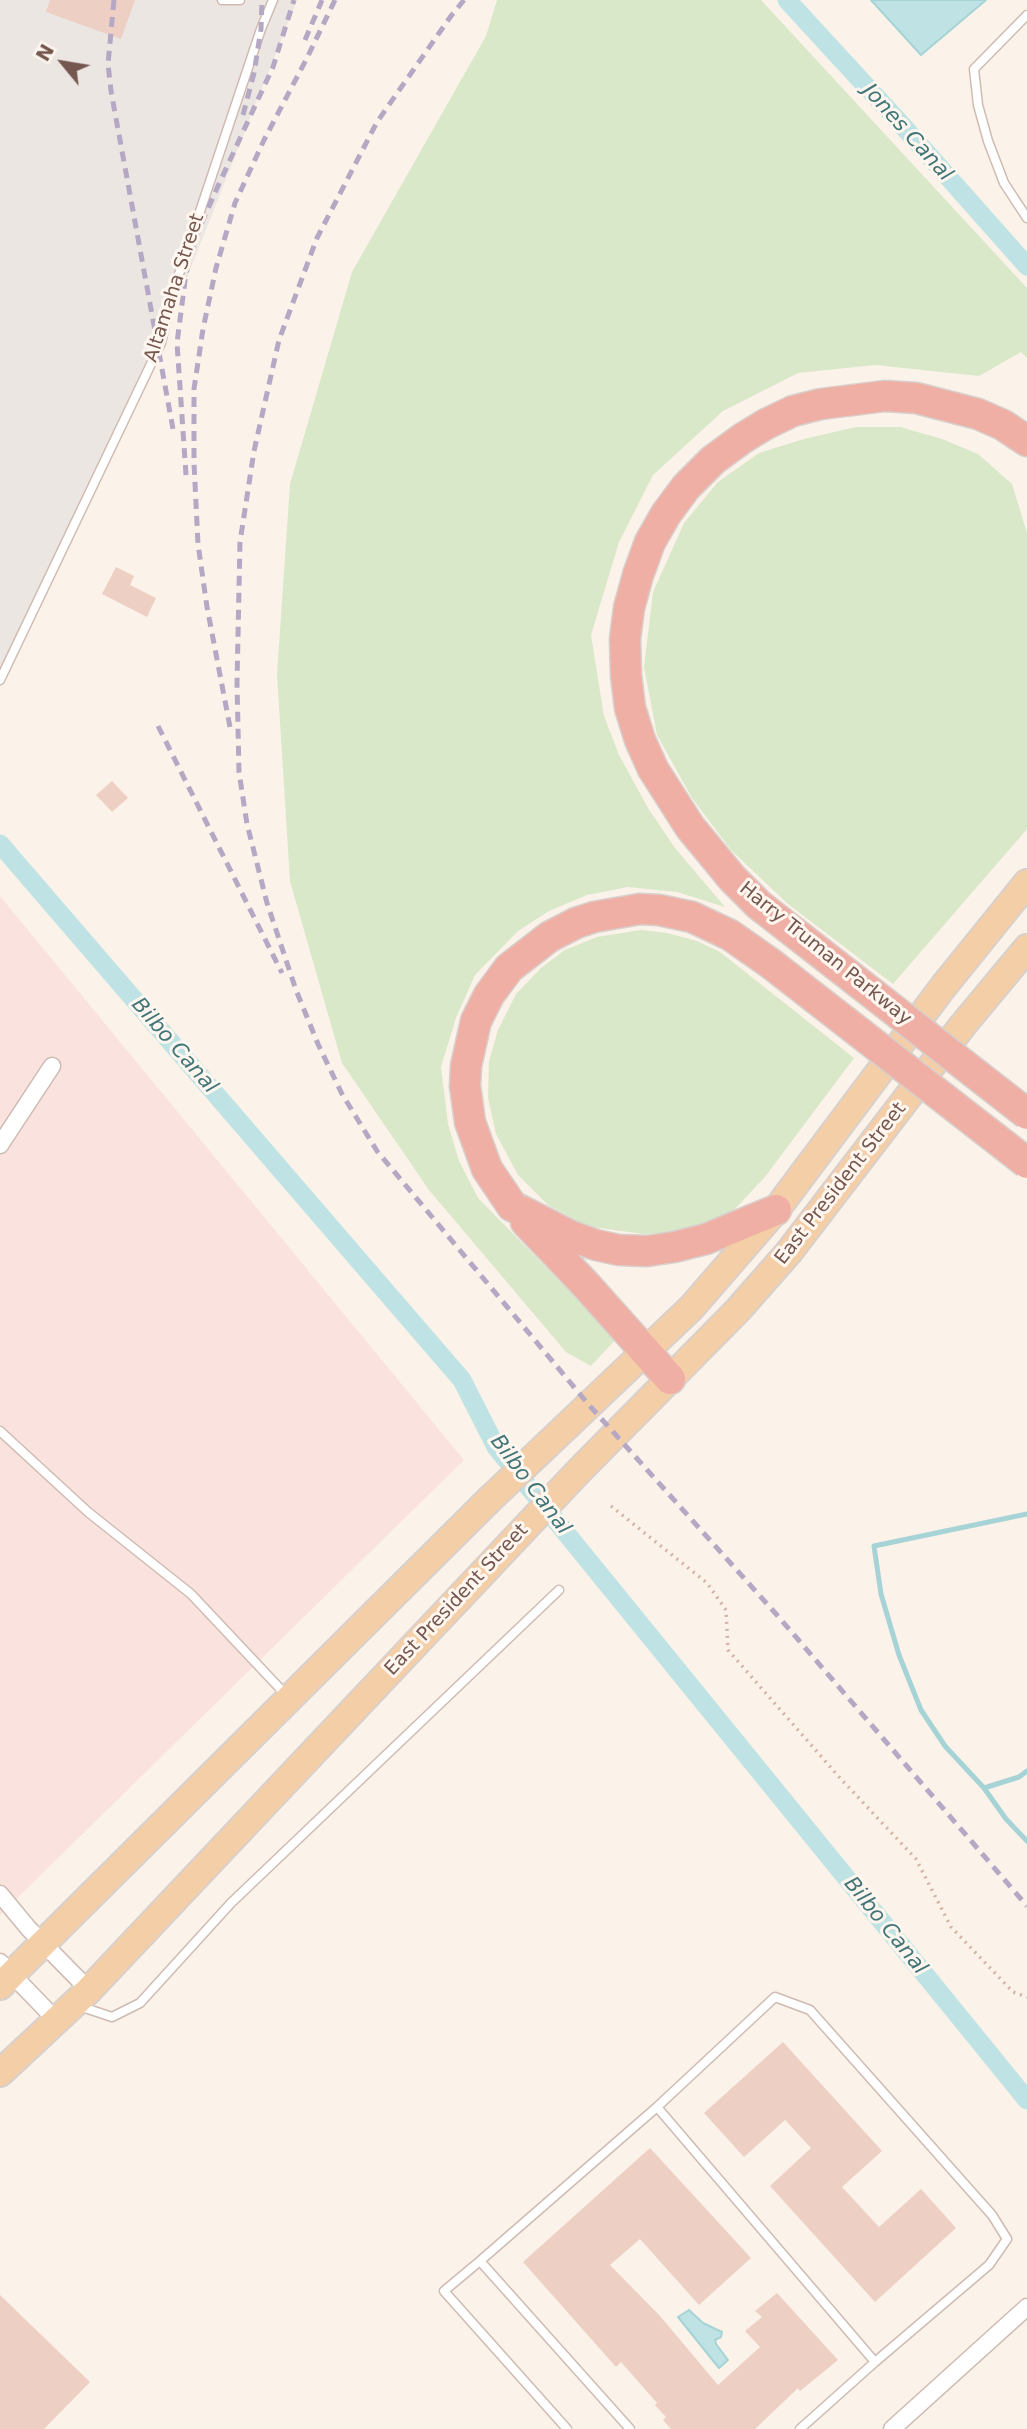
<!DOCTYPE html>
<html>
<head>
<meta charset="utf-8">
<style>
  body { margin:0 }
  #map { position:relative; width:1027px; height:2429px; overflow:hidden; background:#fbf2e9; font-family:"DejaVu Sans",sans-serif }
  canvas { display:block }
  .north { position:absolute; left:28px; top:28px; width:70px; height:70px; -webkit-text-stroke:5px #fef6ef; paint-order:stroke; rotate:300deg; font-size:19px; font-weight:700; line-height:28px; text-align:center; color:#74574e }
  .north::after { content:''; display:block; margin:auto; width:24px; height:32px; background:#74574e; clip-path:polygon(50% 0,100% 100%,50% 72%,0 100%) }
</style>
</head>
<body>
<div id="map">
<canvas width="1027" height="2429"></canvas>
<div class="north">N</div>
</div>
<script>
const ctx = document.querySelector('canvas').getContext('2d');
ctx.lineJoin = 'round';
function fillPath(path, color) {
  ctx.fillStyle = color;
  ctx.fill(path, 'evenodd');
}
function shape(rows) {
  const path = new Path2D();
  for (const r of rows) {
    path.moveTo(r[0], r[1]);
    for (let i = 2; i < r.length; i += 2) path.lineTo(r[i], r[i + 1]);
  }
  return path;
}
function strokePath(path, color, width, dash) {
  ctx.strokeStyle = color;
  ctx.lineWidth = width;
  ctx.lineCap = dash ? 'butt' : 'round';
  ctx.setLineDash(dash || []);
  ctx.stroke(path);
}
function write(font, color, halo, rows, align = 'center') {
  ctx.font = font + ' "DejaVu Sans",sans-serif';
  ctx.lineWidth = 6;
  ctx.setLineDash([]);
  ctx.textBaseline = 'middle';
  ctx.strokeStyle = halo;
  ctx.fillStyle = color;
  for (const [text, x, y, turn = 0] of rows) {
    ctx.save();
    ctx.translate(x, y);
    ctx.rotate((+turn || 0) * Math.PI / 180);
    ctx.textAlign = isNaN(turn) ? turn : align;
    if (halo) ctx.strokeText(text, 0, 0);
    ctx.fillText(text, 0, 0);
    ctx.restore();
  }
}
const commercial = shape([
  [0,896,464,1460,0,1915]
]);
const industrial = shape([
  [0,0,297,0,161,343,0,680]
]);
const green = shape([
  [497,0,761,0,1027,288,1027,358,1021,352,979,376,875,365,798,373,723,411,653,475,619,542,591,635,604,716,619,755,648,808,675,848,725,907,677,892,628,887,587,895,549,911,518,931,475,975,456,1018,441,1067,448,1124,459,1161,478,1198,616,1339,591,1366,566,1352,429,1190,342,1063,290,881,277,674,290,484,352,272,486,36],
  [856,427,900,427,942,439,978,454,1012,484,1027,533,1027,829,893,984,788,904,731,850,692,798,657,735,644,667,653,592,684,523,718,482,759,453,804,439],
  [641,930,667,933,697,941,720,952,854,1058,765,1177,732,1212,689,1231,643,1234,586,1226,548,1205,518,1175,496,1134,488,1098,489,1061,498,1030,516,994,541,968,565,950,597,937]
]);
const water = shape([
  [871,0,986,0,921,55,871,0],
  [689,2310,703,2323,722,2332,721,2337,715,2340,716,2344,728,2360,719,2368,678,2317,689,2310]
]);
const stream = shape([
  [1027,1514,874,1546,881,1594,899,1655,921,1710,945,1746,984,1788,1006,1819,1027,1841],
  [984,1788,1019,1777,1027,1771]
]);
const canal = shape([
  [787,0,901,124,1027,266],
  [0,844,462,1380,496,1447,1027,2100]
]);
const building = shape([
  [50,0,135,0,121,39,46,12],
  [116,567,134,576,130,585,156,598,147,617,102,594],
  [112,781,128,798,112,812,96,795],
  [783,2042,882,2151,842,2187,879,2227,921,2189,956,2228,875,2302,770,2186,811,2148,785,2120,744,2157,704,2113],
  [650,2148,751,2258,699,2305,640,2239,610,2265,660,2316,718,2385,760,2347,745,2331,762,2317,755,2311,777,2293,838,2360,800,2391,798,2388,755,2429,671,2429,663,2420,666,2417,655,2405,657,2403,621,2362,616,2367,523,2262],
  [0,2295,90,2382,44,2429,0,2429]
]);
const path = shape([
  [611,1506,707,1583,726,1610,728,1650,840,1778,916,1859,951,1927,1013,1992,1027,1997]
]);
const lane = shape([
  [222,0,240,0],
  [1027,15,974,69,978,105,988,141,1004,183,1027,218],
  [0,680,161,343,172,295,261,29,273,0],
  [0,1431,88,1512,191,1594,287,1696],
  [79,2006,112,2017,140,2003,231,1903,559,1590],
  [657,2107,775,1997,810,2010,992,2215,1007,2239,989,2265,875,2362],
  [480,2261,444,2291,567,2429],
  [630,2429,480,2261,657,2107,875,2362,800,2429]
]);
const street = shape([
  [0,1145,52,1066],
  [0,1894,29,1929,89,1990],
  [0,1962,56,2020],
  [892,2429,1027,2307]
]);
const primary = shape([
  [0,1986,492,1497,692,1307,776,1210,943,987,1027,883],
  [0,2073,89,1990,578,1472,738,1310,789,1252,963,1025,1027,948]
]);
const highway = shape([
  [743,438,766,424,793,411,821,404,885,396,916,398,978,414,1003,425,1027,441],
  [512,1206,571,1236,596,1245,619,1250,647,1251,674,1247,706,1239,776,1210],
  [526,1222,586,1285,670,1379]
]);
const rail = shape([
  [114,0,108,64,111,91,173,429],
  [464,0,451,16,377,122,317,238,279,340,254,451,240,542,237,683,239,772,247,824,267,903,296,990,318,1044,342,1094,377,1151,589,1405,777,1615,1027,1906],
  [305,40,322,0],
  [243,115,254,73,261,29,262,0],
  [186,475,177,343,186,273,199,229,218,186,273,67,294,0],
  [158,726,282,973],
  [230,727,207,607,198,544,194,463,194,389,203,329,216,268,235,203,264,140,307,58,335,0]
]);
const highwayBridge = shape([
  [743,438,713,460,686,487,666,514,650,542,638,575,629,608,625,639,626,675,630,708,640,740,653,769,690,827,732,878,759,905,1027,1114],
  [512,1206,487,1169,470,1122,465,1086,466,1066,476,1021,489,995,509,968,549,937,576,923,594,917,640,909,659,910,692,917,730,935,770,963,1027,1163]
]);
const streetNames = [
  ["Altamaha Street",175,288,-72],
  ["Harry Truman Parkway",825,954,39],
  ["East President Street",841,1184,-52],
  ["East President Street",457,1600,-47]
];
const waterNames = [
  ["Jones Canal",907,133,48],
  ["Bilbo Canal",174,1046,49],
  ["Bilbo Canal",530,1485,53],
  ["Bilbo Canal",885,1926,51]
];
fillPath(commercial, '#fae3de');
fillPath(industrial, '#ece6e2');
fillPath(green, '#d9e8c8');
fillPath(water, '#bfe3e4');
strokePath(water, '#a6d3d5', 2);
strokePath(stream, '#a6d3d5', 5);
strokePath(canal, '#bfe3e4', 19);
fillPath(building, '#eecfc3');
strokePath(lane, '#cfbbb2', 11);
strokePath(street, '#cfbbb2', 19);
strokePath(primary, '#d8d0cd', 30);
strokePath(highway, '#d8d0cd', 33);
strokePath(path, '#d4b2a6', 3.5, [2, 5]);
strokePath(lane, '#fff', 8);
strokePath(street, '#fff', 16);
strokePath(primary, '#f4cea7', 26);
strokePath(highway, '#f0afa5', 30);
strokePath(rail, '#b4a8c5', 5, [10, 7]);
strokePath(highwayBridge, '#d8d0cd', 33, []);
strokePath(highwayBridge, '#f0afa5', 30);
write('19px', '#74574e', '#fef6ef', streetNames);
write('italic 21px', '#427678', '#fef6ef', waterNames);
</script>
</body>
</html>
